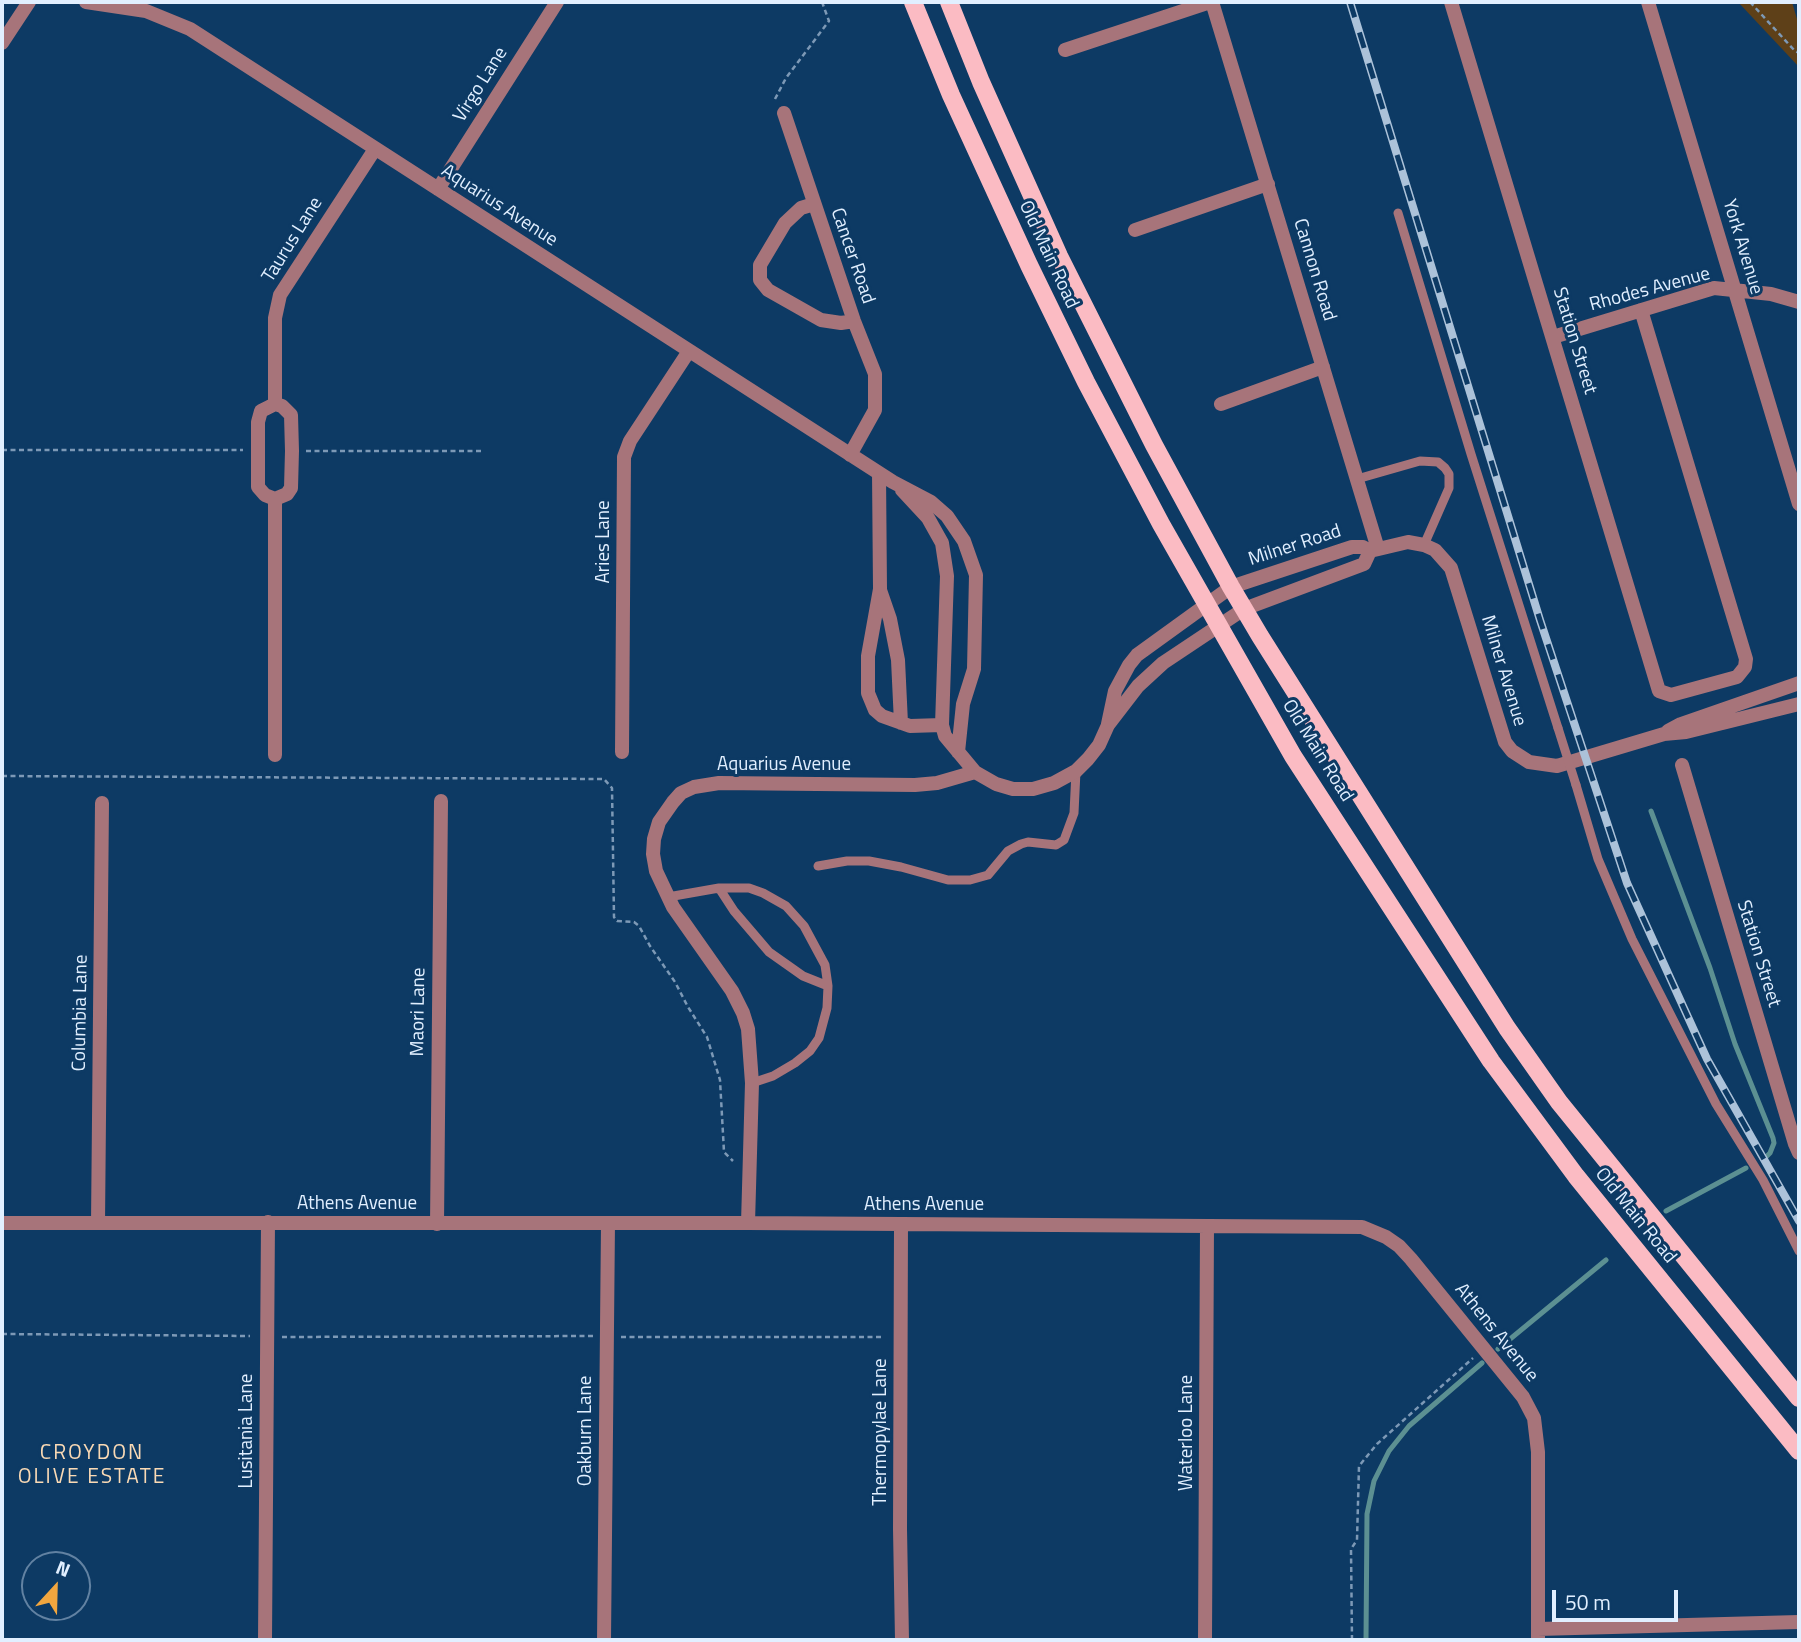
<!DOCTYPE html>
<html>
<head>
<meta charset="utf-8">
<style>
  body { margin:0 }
  #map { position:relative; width:1801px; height:1642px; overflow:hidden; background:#0d3a64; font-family:"Titillium Web",sans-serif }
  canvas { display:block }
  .frame { position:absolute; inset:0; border:4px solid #e1efff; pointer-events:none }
  .north { position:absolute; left:21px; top:1551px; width:70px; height:70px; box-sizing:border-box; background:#0d3a64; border:2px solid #6282a2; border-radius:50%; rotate:22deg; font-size:19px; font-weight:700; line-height:28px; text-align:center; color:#e1efff }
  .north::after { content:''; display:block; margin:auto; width:24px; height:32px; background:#f1a63f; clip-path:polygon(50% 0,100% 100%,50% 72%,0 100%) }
  .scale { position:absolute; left:1552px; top:1590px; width:126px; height:32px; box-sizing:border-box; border:4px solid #e1efff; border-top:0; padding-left:9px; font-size:21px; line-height:24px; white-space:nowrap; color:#e1efff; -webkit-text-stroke:5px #0d3a64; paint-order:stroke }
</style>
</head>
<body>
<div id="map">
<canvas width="1801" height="1642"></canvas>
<div class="frame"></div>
<div class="north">N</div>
<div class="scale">50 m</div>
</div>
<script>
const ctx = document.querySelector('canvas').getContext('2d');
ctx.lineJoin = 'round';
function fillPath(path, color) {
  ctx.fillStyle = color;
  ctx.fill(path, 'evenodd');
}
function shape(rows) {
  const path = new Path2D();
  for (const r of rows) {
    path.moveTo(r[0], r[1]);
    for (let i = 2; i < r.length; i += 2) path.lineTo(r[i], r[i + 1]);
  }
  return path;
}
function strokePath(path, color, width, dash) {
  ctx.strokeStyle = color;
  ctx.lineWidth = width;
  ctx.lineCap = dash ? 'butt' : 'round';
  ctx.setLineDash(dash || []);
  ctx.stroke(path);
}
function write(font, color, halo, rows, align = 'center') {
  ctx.font = font + ' "Titillium Web",sans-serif';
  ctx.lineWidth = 6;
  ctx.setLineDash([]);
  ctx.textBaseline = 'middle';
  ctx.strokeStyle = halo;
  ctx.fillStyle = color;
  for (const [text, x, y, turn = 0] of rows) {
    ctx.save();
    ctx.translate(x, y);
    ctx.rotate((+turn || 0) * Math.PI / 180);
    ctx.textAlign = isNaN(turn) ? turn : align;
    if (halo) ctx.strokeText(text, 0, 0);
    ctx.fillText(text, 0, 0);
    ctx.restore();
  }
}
const green = shape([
  [1738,2,1792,2,1799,26,1799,67]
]);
const stream = shape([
  [1651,811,1710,968,1735,1044,1773,1138,1774,1143,1770,1153,1766,1157],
  [1666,1211,1746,1168],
  [1498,1349,1606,1260],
  [1366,1640,1367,1514,1374,1481,1389,1451,1409,1426,1482,1363]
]);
const path = shape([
  [1750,2,1795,51,1799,53],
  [775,99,786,78,829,21,822,2],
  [2,450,243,450],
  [306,451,484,451],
  [2,776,604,779,612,788,614,917,617,921,634,922,639,926,650,946,675,982,688,1007,707,1037,720,1080,724,1152,733,1161],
  [2,1334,250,1336],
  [282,1337,593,1336],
  [621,1337,884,1337],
  [1352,1640,1351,1549,1357,1540,1359,1466,1377,1444,1473,1358]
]);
const lane = shape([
  [1398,213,1471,454,1558,728],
  [1357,479,1420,461,1438,462,1445,468,1449,474,1449,488,1424,545],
  [1576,785,1598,859,1632,939,1716,1104,1763,1180,1799,1251],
  [818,866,847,861,869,861,901,867,948,880,970,880,988,875,1008,851,1021,844,1028,842,1056,845,1064,840,1074,813,1076,771],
  [719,888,734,911,769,952,803,976,828,986],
  [668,897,719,888,749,888,763,893,786,906,804,926,825,965,828,986,827,1008,819,1038,810,1051,795,1063,773,1076,752,1083]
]);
const street = shape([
  [86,2,146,11,190,29,893,482,931,502,947,516,964,541,976,575,974,669,963,704,958,752],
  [1212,2,1378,549],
  [1451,2,1659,691,1671,695,1737,677,1745,667,1746,659,1641,310],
  [1648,2,1799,504],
  [2,43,29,2],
  [1065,50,1210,2],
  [784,113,854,321,875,374,875,410,850,455],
  [438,189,557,2],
  [814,204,801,208,785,223,760,265,760,280,768,290,821,320,841,323,854,321],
  [1135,230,1268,184],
  [1553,337,1714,288,1771,294,1799,302],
  [275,404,275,318,280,295,375,149],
  [275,404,282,406,291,415,292,451,291,488,287,494,275,499,265,495,258,487,258,422,261,411,275,404],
  [1221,404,1323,367],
  [879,473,880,589,868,656,868,693,875,710,882,716,910,726,942,725],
  [902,490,928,518,942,543,947,576,942,725,945,736,975,772],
  [880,590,890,619,898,660,901,723],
  [1108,724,1115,691,1129,665,1137,655,1231,587,1352,547,1363,547,1370,551,1408,542,1424,545,1435,550,1451,568,1505,742,1512,751,1529,762,1557,766,1664,734,1686,732,1799,704],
  [1668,731,1681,724,1799,683],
  [622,752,624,457,630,441,689,351],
  [275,755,275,499],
  [1682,765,1795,1144,1799,1153],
  [2,1223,748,1223,1362,1227,1386,1237,1399,1246,1411,1259,1523,1397,1534,1418,1538,1452,1538,1640],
  [98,1223,102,803],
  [748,1223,752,1083,748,1029,743,1013,732,991,673,907,656,871,653,854,654,839,659,822,673,802,681,793,694,787,719,783,915,785,937,783,975,772,996,784,1013,789,1033,789,1054,783,1076,771,1088,759,1099,745,1108,725,1138,686,1163,663,1244,609,1364,564,1370,551],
  [437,1224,441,801],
  [901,1224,900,1529,902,1640],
  [1538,1629,1799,1622],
  [265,1640,268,1222],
  [604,1640,608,1223],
  [1205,1640,1207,1226]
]);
const primary = shape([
  [913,2,951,95,1029,265,1086,382,1161,524,1293,756,1491,1061,1576,1176,1799,1451],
  [949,2,981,82,1059,256,1154,445,1231,587,1260,636,1507,1028,1559,1102,1799,1398]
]);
const rail = shape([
  [1350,2,1540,620,1627,883,1707,1059,1799,1221]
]);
const laneBridge = shape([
  [1558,728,1576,785]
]);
const streetNames = [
  ["Virgo Lane",481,85,-58],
  ["Aquarius Avenue",499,206,33],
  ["Taurus Lane",293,240,-58],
  ["York Avenue",1742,247,73],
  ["Old Main Road",1048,255,65],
  ["Cancer Road",852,256,71],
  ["Cannon Road",1314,270,73],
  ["Rhodes Avenue",1650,290,-15],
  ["Station Street",1574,341,73],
  ["Aries Lane",604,542,-90],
  ["Milner Road",1295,546,-18],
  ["Milner Avenue",1503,671,73],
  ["Old Main Road",1317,751,58],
  ["Aquarius Avenue",784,765],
  ["Station Street",1758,954,73],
  ["Maori Lane",419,1012,-89],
  ["Columbia Lane",81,1013,-89],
  ["Athens Avenue",357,1204],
  ["Athens Avenue",924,1205],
  ["Old Main Road",1635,1216,51],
  ["Athens Avenue",1496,1333,51],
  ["Lusitania Lane",247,1431,-90],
  ["Oakburn Lane",586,1431,-90],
  ["Thermopylae Lane",881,1432,-90],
  ["Waterloo Lane",1187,1433,-90]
];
const neighbourhoodNames = [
  ["CROYDON",92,1454],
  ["OLIVE ESTATE",92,1478]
];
fillPath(green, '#5e4018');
strokePath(stream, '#5c9092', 5);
strokePath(path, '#7d99b6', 2.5, [5, 3.5]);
strokePath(lane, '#a7747a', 9);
strokePath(street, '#a7747a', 14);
strokePath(primary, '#fbbbc3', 18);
strokePath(rail, '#acc2d9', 8);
strokePath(rail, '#0d3a64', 5, [16]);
strokePath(laneBridge, '#a7747a', 9);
write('19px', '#e1efff', '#0d3a64', streetNames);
ctx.letterSpacing = '2px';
write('21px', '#fadab5', '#0d3a64', neighbourhoodNames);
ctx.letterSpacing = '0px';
</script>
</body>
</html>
